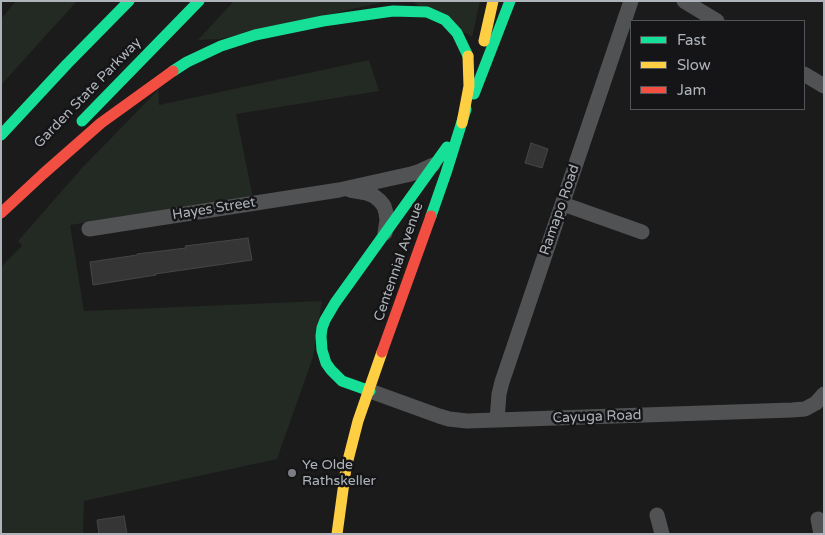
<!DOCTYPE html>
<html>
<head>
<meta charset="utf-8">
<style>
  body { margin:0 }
  #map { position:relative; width:825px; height:535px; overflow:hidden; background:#1b1b1b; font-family:"Varela Round",sans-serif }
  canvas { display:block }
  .frame { position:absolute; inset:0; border:2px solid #aeb4ba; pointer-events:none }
  .legend { position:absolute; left:630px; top:20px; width:175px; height:90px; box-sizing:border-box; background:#151517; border:1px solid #525558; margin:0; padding:6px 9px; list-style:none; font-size:15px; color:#aeb4ba }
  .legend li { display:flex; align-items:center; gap:10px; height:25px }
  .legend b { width:25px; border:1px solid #525558 }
</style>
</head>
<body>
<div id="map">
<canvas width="825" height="535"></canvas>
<div class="frame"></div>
<ul class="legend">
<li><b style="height:6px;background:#16e098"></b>Fast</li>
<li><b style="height:6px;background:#ffcf43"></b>Slow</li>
<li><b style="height:6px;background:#f24e42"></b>Jam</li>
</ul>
</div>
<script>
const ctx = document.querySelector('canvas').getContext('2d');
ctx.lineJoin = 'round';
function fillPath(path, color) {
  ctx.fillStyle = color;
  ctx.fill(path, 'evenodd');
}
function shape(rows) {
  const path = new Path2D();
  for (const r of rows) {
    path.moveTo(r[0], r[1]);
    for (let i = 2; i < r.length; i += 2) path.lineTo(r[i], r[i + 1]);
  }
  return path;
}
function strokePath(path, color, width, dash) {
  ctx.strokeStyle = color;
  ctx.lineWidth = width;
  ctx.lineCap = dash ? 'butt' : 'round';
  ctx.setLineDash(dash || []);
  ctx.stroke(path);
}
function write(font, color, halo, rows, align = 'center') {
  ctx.font = font + ' "Varela Round",sans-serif';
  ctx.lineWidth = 5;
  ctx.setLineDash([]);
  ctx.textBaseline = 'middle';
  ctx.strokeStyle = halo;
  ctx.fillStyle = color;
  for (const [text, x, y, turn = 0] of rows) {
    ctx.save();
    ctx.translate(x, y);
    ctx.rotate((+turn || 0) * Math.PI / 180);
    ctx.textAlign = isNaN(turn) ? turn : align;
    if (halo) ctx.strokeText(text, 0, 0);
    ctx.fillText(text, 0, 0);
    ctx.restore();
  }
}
const green = shape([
  [16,1,77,1,1,85,1,19],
  [234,1,388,1,219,39,198,40],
  [411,1,480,1,472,37],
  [369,60,379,91,236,114,253,198,70,225,84,311,322,301,313,357,277,459,84,501,83,534,1,534,1,267,22,246,18,241,83,167,158,90,159,105]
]);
const building = shape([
  [531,143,548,149,542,168,525,163,531,143],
  [248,238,252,260,155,274,156,275,93,285,90,262,137,255,137,254,186,248,185,246,248,238],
  [124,516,127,534,99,534,97,520,124,516]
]);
const street = shape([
  [684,1,717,21],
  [804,74,824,86],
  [350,190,367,193,374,196,380,201,384,206,386,213,387,220,385,233],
  [563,204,642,232],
  [89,229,339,190,411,174,420,171,433,165],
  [370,391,439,416,449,419,467,421,792,410,805,409,816,403,824,394],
  [497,420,499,394,502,382,631,1],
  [657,515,662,534],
  [818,519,821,534]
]);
const fast = shape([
  [173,71,187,62,221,46,255,35,323,21,393,11,427,12,445,20,457,33,468,56],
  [474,94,510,1],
  [82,121,199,1],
  [1,135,67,64,129,1],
  [431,216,446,173,466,109],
  [370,391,342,381,331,370,326,363,322,350,321,336,322,328,325,320,335,303,447,147]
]);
const slow = shape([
  [484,41,493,1],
  [462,123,469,86,468,56],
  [337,534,346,468,358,421,382,352]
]);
const jam = shape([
  [1,213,43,174,101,123,173,71],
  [382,352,431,216]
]);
const markers = [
  [292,473,5,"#7b7e82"]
];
const streetNames = [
  ["Garden State Parkway",88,93,-46],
  ["Hayes Street",214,209,-9],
  ["Ramapo Road",560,210,-71],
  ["Centennial Avenue",399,262,-71],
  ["Cayuga Road",597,417,-2]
];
const poiNames = [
  ["Ye Olde",302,465],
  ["Rathskeller",302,481]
];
fillPath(green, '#232a23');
fillPath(building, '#353536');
strokePath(building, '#444647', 1);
strokePath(street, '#505254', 15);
strokePath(fast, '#16e098', 11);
strokePath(slow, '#ffcf43', 11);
strokePath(jam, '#f24e42', 11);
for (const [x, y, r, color] of markers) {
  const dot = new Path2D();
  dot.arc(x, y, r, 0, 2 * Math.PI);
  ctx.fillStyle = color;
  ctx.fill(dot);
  strokePath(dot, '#151517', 2);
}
write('14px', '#aeb4ba', '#151517', streetNames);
write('14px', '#aeb4ba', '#151517', poiNames, 'left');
</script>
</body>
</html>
